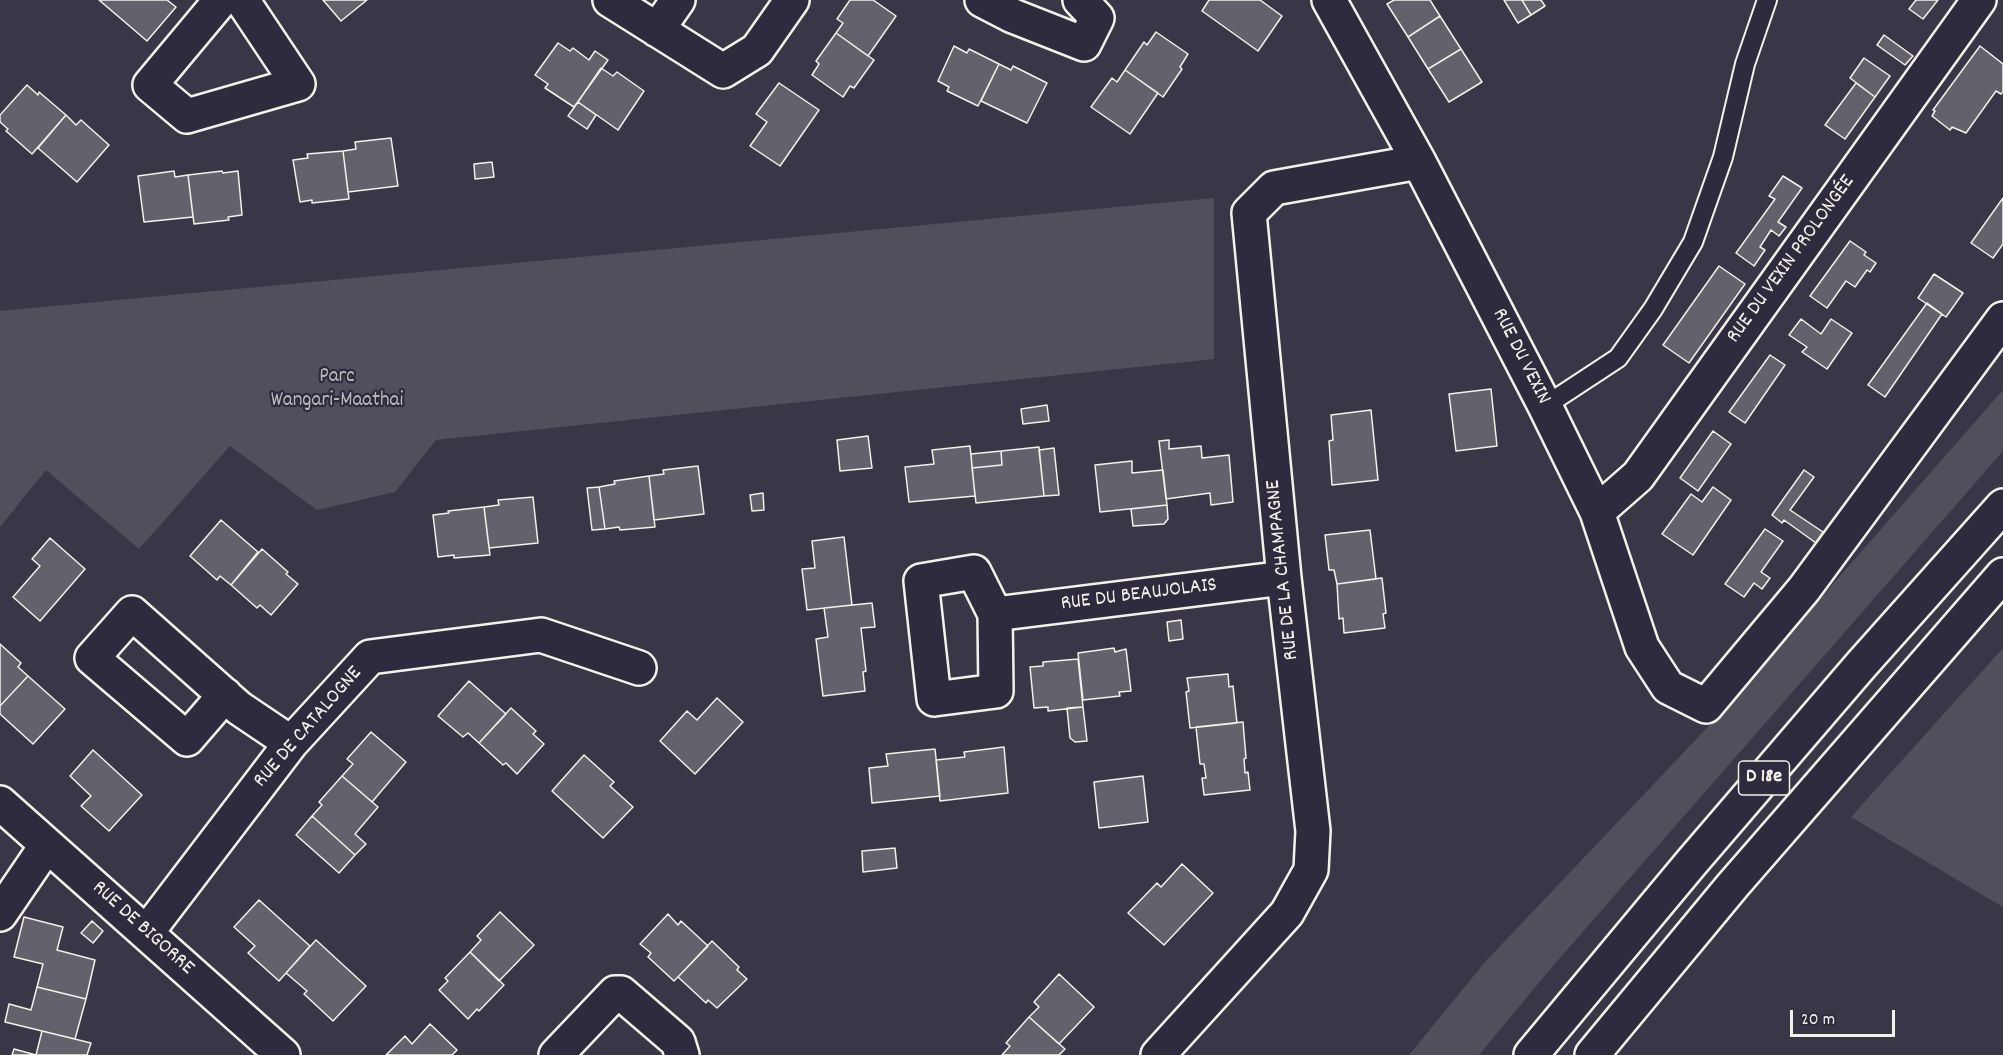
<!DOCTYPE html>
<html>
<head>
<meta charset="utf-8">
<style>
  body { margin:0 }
  #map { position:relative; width:2003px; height:1055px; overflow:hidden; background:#3b3647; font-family:Dekko,sans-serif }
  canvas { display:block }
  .scale { position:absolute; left:1790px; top:1010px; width:105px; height:27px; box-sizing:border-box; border:3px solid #f4f1e8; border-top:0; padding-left:8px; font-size:18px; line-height:21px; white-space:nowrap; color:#f4f1e8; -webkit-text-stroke:4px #2f2a3d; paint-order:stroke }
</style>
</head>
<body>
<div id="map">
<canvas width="2003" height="1055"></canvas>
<div class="scale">20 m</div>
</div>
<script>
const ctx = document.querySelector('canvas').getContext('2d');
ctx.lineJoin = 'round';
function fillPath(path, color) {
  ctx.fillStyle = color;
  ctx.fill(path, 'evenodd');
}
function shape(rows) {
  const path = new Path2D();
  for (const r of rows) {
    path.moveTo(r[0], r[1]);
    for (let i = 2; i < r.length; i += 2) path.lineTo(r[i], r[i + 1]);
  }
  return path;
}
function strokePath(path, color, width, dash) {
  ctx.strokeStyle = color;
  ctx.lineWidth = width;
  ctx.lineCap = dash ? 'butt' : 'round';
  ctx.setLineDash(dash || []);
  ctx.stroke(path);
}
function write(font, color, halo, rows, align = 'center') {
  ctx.font = font + ' Dekko,sans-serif';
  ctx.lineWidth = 4.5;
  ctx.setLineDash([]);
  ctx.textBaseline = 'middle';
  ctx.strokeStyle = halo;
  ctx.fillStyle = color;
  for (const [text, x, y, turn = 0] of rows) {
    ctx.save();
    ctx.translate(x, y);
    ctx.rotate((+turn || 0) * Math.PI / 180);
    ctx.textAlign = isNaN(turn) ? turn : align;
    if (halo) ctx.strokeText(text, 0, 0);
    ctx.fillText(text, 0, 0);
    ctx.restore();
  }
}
const green = shape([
  [1214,198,1214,359,436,440,395,492,317,510,230,446,139,549,46,470,0,527,0,311],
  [2003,390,2003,451,1546,974,1479,1055,1409,1055,1485,962,1704,731],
  [2003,648,2003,907,1851,817]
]);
const building = shape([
  [99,0,167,0,176,7,147,41,99,0],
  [323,0,367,0,341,21,323,0],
  [850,0,873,0,896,16,868,56,836,33,843,23,837,19,850,0],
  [1209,0,1260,0,1282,16,1258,51,1202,11,1209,0],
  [1394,0,1430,0,1440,16,1408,37,1387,4,1394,0],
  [1504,0,1522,0,1531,15,1518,23,1504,0],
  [1522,0,1541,0,1545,6,1531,15,1522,0],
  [1916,0,1938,0,1923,19,1909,9,1916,0],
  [1440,16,1461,49,1428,69,1408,37,1440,16],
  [1156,32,1188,54,1180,67,1182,69,1163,97,1125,70,1144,42,1147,45,1156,32],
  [836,33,874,60,854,88,850,86,843,97,812,75,819,64,816,61,836,33],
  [1884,35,1913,56,1905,65,1877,45,1884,35],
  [558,43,570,51,573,48,589,60,595,51,608,60,574,107,545,88,548,84,535,75,558,43],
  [954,46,967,53,969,49,999,64,978,106,947,91,949,87,938,81,954,46],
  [1980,46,2003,64,2003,92,2001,94,1996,91,1966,133,1952,127,1950,130,1932,116,1935,111,1933,110,1980,46],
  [1461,49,1482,82,1449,102,1428,69,1461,49],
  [1864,58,1890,76,1875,97,1850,78,1864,58],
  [999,64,1011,70,1013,66,1047,83,1027,123,981,101,999,64],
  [601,68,613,76,617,72,644,91,618,130,578,102,601,68],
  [1125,70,1158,93,1130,134,1091,107,1112,78,1117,82,1125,70],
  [779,83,819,110,780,166,750,146,767,122,756,114,779,83],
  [1856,83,1875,97,1845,139,1825,125,1856,83],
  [27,85,38,95,39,92,66,115,32,154,6,131,8,129,0,122,0,115,27,85],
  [578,102,596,115,587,129,568,116,578,102],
  [66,115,76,125,81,120,109,145,77,182,38,148,66,115],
  [391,138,398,186,348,192,343,151,356,149,355,142,391,138],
  [343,151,349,199,312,203,312,200,300,202,293,160,308,158,307,154,343,151],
  [492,162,494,177,475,179,474,164,492,162],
  [174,171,175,177,188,175,193,217,144,222,138,176,174,171],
  [222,171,223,173,238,171,242,215,228,217,229,220,194,224,188,175,222,171],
  [1783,176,1802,188,1778,222,1786,227,1779,236,1771,230,1760,247,1765,250,1754,266,1736,253,1775,199,1769,196,1783,176],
  [2003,198,2003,244,1993,258,1971,243,2003,198],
  [1850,241,1866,252,1864,255,1876,263,1870,272,1867,270,1855,287,1846,281,1827,308,1810,296,1850,241],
  [1719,266,1745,284,1689,363,1663,345,1719,266],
  [1934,274,1963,293,1946,317,1918,298,1934,274],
  [1927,303,1942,314,1885,397,1868,385,1927,303],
  [1801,319,1821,334,1831,319,1852,333,1827,369,1802,352,1807,347,1789,335,1801,319],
  [1770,355,1785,365,1745,423,1729,412,1770,355],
  [1491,389,1497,446,1456,451,1449,394,1491,389],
  [1047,405,1049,421,1023,424,1021,409,1047,405],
  [1371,410,1378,480,1332,485,1329,441,1333,440,1331,415,1371,410],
  [1713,431,1731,444,1698,491,1680,478,1713,431],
  [868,436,872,468,840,471,837,440,868,436],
  [1169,440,1169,449,1201,446,1202,458,1229,455,1233,502,1211,505,1210,493,1166,499,1159,441,1169,440],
  [970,446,975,496,909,502,905,467,934,464,932,450,970,446],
  [1039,447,1044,496,976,503,972,468,1002,465,1001,451,1039,447],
  [1054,448,1059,495,1044,496,1039,450,1054,448],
  [1001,451,1002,465,972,468,971,454,1001,451],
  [1132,461,1132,473,1163,470,1167,505,1100,512,1095,465,1132,461],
  [698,466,704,514,654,520,649,476,664,474,663,470,698,466],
  [1804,470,1814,477,1790,510,1823,532,1816,543,1784,520,1782,523,1772,515,1804,470],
  [649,476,655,527,620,530,619,527,605,529,599,487,615,484,614,481,649,476],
  [599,487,605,529,592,530,587,488,599,487],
  [1713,487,1731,500,1693,555,1662,534,1691,494,1702,502,1713,487],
  [763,493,764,510,752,511,750,495,763,493],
  [533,497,538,543,489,548,484,507,499,505,498,500,533,497],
  [1167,505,1168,519,1164,524,1133,526,1131,509,1167,505],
  [484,507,490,555,454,558,454,555,438,557,433,515,449,513,448,511,484,507],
  [221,520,258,552,231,585,220,576,217,580,190,556,221,520],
  [1765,529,1783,541,1761,572,1770,578,1762,589,1754,583,1744,597,1725,584,1765,529],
  [1370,530,1376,579,1337,584,1334,570,1329,570,1325,535,1370,530],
  [844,537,852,605,807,610,802,569,815,568,812,541,844,537],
  [50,538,85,569,40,621,13,597,40,566,32,559,50,538],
  [262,549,288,572,286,574,298,584,271,615,260,605,257,608,231,585,262,549],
  [1382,578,1386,613,1383,614,1385,628,1344,633,1343,618,1339,619,1337,584,1382,578],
  [872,603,875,627,861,628,866,671,863,672,865,691,823,696,816,639,828,637,824,608,872,603],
  [1181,620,1183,639,1169,641,1167,622,1181,620],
  [0,644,21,663,18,667,28,676,0,706,0,644],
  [1114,648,1115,652,1126,649,1131,691,1119,692,1120,696,1083,700,1078,653,1114,648],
  [1078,659,1083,707,1048,711,1048,707,1034,708,1030,667,1043,666,1043,662,1078,659],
  [1228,674,1229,687,1233,686,1237,723,1190,728,1186,692,1189,691,1187,678,1228,674],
  [28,676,65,709,33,744,0,714,0,706,28,676],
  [469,681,506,714,479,743,468,733,463,737,438,716,469,681],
  [717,698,743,722,695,774,660,741,687,711,697,720,717,698],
  [1083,707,1087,741,1075,742,1070,738,1067,708,1083,707],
  [511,708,536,731,533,734,544,744,517,774,506,763,503,765,479,743,511,708],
  [1243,722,1246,758,1244,759,1245,773,1248,772,1250,790,1204,795,1202,778,1206,778,1204,764,1200,764,1196,727,1243,722],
  [371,732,406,762,372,802,342,776,353,764,347,759,371,732],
  [1004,747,1008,793,940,801,936,760,965,757,964,752,1004,747],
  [935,749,940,796,872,803,869,768,888,766,886,754,935,749],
  [93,750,142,795,109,831,81,806,91,796,70,776,93,750],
  [584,755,614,782,610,786,633,807,603,838,552,791,584,755],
  [342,776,378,807,355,834,366,844,355,855,312,816,322,805,319,802,342,776],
  [1143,776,1148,822,1099,828,1094,782,1143,776],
  [312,816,355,855,339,873,296,835,312,816],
  [895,848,897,868,863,872,862,851,895,848],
  [1182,864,1213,893,1164,945,1128,913,1157,883,1161,887,1182,864],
  [259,900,310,946,279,981,248,953,255,946,234,927,259,900],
  [500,912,534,945,499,981,470,952,481,940,477,936,500,912],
  [668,914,678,925,681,921,708,946,674,981,648,957,651,953,640,944,668,914],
  [24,917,63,927,57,950,95,960,86,999,37,987,43,964,14,957,24,917],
  [92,921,103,931,93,943,81,933,92,921],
  [316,940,366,986,333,1021,304,994,307,991,286,973,316,940],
  [712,941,739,967,737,970,747,979,717,1008,708,1000,706,1003,678,977,712,941],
  [470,952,504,985,479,1011,477,1009,468,1019,439,990,448,981,445,978,470,952],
  [1059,974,1094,1007,1059,1044,1029,1017,1039,1007,1034,1002,1059,974],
  [37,987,86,999,75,1039,5,1022,9,1004,31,1010,37,987],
  [1029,1017,1065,1049,1059,1055,1002,1055,1010,1046,1006,1043,1029,1017],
  [430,1024,457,1050,452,1055,386,1055,405,1036,412,1044,430,1024],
  [42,1031,91,1043,87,1055,12,1055,14,1049,36,1055,42,1031]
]);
const lane = shape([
  [1545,406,1618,358,1653,309,1693,242,1723,157,1745,64,1767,0]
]);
const street = shape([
  [221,0,150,85,187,116,298,84,242,0],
  [610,0,723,71,757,50,792,0],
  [982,0,1013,16,1084,44,1097,18,1080,0],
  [1329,0,1419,162,1545,406,1597,512,1642,647,1668,687,1706,706,1804,589,2003,319],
  [657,30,678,0],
  [1597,512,1638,476,1979,0],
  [995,614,974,572,921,581,934,699,996,691,995,614,1284,578],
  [225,695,187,739,92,658,132,613,239,708,291,743],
  [0,803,283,1055],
  [0,914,47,845],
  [147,932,291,743,370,657,541,635,639,668],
  [556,1055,615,993,621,993,678,1042,682,1055],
  [1158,1055,1287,913,1311,870,1313,831,1284,578,1249,213,1274,188,1419,162]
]);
const highway = shape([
  [1531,1055,1691,863,1861,665,2003,506],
  [1592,1055,1733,885,2003,575]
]);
const shields = [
  [1764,778,51]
];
const shieldNames = [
  ["D 18e",1764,778]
];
const streetNames = [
  ["RUE DU VEXIN PROLONGÉE",1792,260,-54],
  ["RUE DU VEXIN",1520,357,63],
  ["RUE DE LA CHAMPAGNE",1284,570,-96],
  ["RUE DU BEAUJOLAIS",1139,596,-7],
  ["RUE DE CATALOGNE",309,728,-49],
  ["RUE DE BIGORRE",142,929,42]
];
const parkNames = [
  ["Parc",337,378],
  ["Wangari-Maathai",337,402]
];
fillPath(green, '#534e5c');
fillPath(building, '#65616c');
strokePath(building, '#f4f1e8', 1.5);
strokePath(lane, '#f4f1e8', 22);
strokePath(street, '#f4f1e8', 38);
strokePath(highway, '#f4f1e8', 38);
strokePath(lane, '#2f2a3d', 18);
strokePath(street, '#2f2a3d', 33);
strokePath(highway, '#2f2a3d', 33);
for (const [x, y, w] of shields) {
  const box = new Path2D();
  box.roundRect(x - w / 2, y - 17, w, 34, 4.5);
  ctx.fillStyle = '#2f2a3d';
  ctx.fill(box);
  strokePath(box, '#f4f1e8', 1.5);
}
write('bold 20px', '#f4f1e8', null, shieldNames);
write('21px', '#f4f1e8', '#2f2a3d', streetNames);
write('21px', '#bcb8b7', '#2f2a3d', parkNames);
</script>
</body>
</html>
